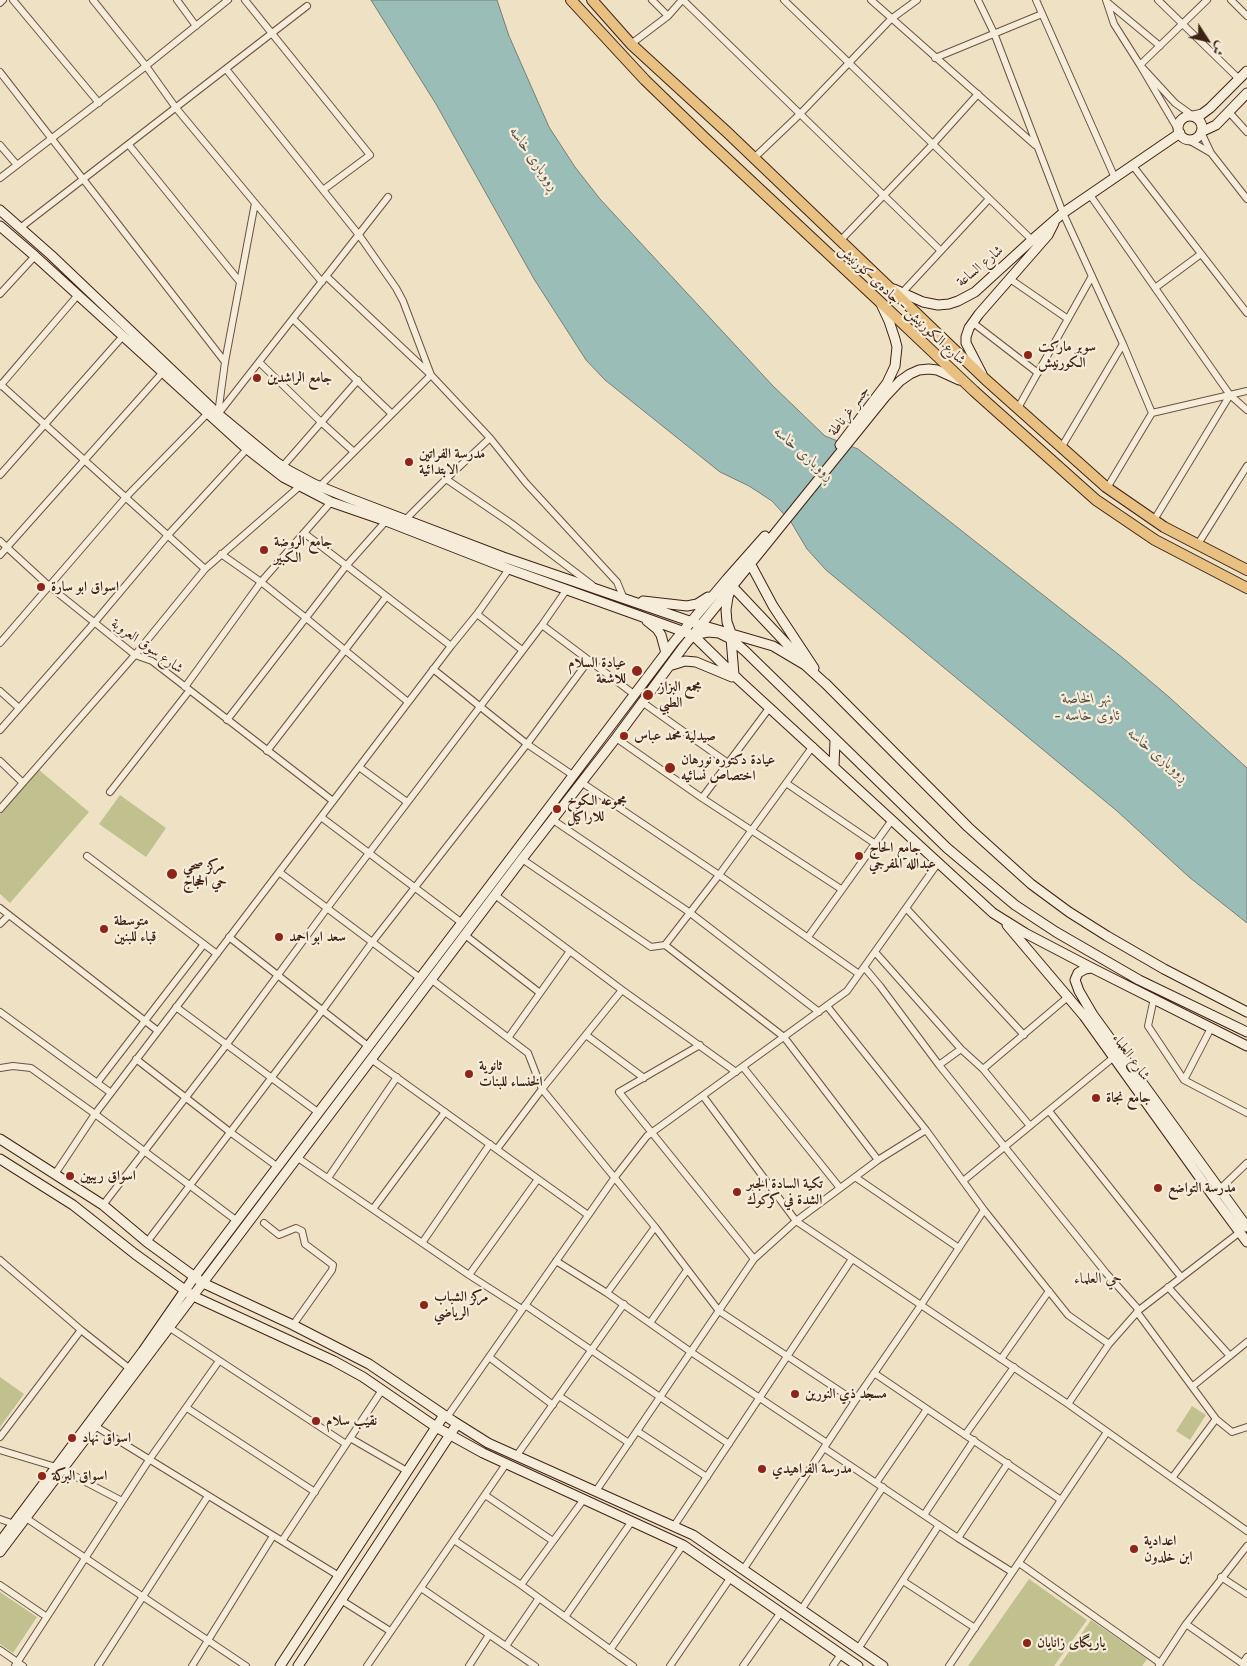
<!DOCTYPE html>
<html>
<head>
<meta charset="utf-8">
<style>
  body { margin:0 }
  #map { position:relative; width:1247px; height:1666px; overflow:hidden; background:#efe2c4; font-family:"Libre Caslon Text",Amiri,serif }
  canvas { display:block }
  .north { position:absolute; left:1182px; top:15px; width:50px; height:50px; -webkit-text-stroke:4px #f5ecd9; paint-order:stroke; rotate:125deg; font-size:14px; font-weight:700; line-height:20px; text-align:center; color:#3f2215 }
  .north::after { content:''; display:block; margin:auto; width:18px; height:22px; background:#3f2215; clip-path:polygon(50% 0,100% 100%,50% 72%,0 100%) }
</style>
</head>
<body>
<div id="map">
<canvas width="1247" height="1666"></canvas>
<div class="north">ش</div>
</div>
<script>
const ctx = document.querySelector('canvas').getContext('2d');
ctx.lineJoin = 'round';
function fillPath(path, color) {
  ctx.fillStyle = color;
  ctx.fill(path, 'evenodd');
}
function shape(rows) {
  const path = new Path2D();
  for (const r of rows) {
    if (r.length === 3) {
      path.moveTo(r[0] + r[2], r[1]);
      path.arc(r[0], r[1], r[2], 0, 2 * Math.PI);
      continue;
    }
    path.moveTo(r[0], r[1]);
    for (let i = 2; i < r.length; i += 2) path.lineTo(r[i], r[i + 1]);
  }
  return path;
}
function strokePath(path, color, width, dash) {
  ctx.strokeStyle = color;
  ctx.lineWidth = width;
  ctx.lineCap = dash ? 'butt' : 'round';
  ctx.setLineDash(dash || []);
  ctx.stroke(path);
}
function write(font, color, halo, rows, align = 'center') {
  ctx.font = font + ' "Libre Caslon Text",Amiri,serif';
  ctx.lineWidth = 4.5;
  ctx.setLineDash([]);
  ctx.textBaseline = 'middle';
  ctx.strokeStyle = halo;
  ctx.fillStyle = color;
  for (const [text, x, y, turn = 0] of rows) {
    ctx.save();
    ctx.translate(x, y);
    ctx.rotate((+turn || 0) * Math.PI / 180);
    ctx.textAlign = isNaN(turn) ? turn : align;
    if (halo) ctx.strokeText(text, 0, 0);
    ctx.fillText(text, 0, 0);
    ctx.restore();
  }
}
const green = shape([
  [38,769,89,812,10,903,0,894,0,814],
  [120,795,166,828,146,857,99,824],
  [0,1377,24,1394,0,1427],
  [1192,1406,1206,1415,1190,1440,1176,1431],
  [1029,1579,1087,1620,1054,1666,968,1666],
  [0,1592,37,1617,13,1653,0,1644],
  [1091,1620,1147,1659,1142,1666,1059,1666]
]);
const water = shape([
  [371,0,497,0,509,36,549,127,575,167,600,199,773,386,825,436,858,449,1123,658,1169,697,1247,768,1247,923,1189,877,1117,811,826,570,807,549,791,522,772,501,749,486,720,472,605,380,586,360,534,279,436,104,371,0]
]);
const street = shape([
  [13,0,99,103],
  [93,0,146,66,176,108,255,203,225,362,218,414],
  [177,0,196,26],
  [245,0,370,155,323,190],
  [652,0,668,16],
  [683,0,941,251],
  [784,0,1032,240],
  [871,0,1035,145],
  [978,0,994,33,1063,213,1123,344,1152,413],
  [1036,0,1115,178],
  [1106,0,1114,24,1140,65,1207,0],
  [1158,0,1239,79],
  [1231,0,1247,16],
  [1107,2,1160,46],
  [0,3,3,0],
  [631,44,668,16,682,0],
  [935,58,1042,14],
  [226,69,359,235,396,288,403,301,431,375,320,486],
  [0,72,225,362],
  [1229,112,1247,132],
  [1180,133,1140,65,1175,103,1193,116],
  [1185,138,1211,153,1201,132],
  [0,145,17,165],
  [129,145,240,282],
  [1211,153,1247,199],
  [754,158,800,114,891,19,917,0],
  [1133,166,1247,313],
  [0,178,146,66,228,0],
  [1090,195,1230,395,1247,410],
  [255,203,322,282],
  [20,228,307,6],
  [840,241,933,144,978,94],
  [326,276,431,375,490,438,526,483,617,582,624,599],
  [1010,279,1068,319],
  [1155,288,1201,254],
  [0,294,35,256],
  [900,295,989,199],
  [293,319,392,414],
  [972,322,1038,373],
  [259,362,321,422,354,452],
  [0,384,205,569],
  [0,386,77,296],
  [1018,408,1092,276],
  [219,413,388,197],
  [1061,448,1123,344],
  [283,466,358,380],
  [0,475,123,336],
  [446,479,512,524,592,585],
  [1107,488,1152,413,1247,391],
  [406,519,446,479,490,438],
  [1154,520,1230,395],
  [304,533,451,646],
  [0,541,49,586,135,655,152,661,333,801],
  [1198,544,1247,466],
  [221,554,261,582,306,618,408,702],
  [0,555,163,372],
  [477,614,522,650],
  [542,625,635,695],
  [0,643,126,497,208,413],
  [433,669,527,744,574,776],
  [185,687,261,582,331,502],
  [0,691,19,708],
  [642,702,728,763],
  [227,720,346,566,386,521],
  [0,730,94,623,168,535,247,449],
  [616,738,702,798,841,889],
  [267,751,386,597],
  [0,761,23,783],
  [359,767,407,802],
  [581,782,719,875,859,974],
  [786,783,874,843],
  [110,792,189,691],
  [702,798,770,707],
  [0,809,135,655,205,569,300,486],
  [321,817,462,923],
  [553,820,689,912,819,1012],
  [87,856,217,954],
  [522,859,651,947,665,945,784,1037,878,1160],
  [279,872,420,978],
  [495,895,622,990,736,1072],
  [0,908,158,1031],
  [906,908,1024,1035],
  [0,924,9,915],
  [465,935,540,993],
  [229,937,368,1046],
  [808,937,892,820],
  [665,945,719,875,813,746],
  [875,952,961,1049,983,1069,1030,1126],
  [864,967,880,986,939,1065,1106,1273,1139,1310],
  [432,980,528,1053,542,1089,655,1227,719,1311,855,1401],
  [1154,998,1148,1026,1184,1080,1247,1113],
  [827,1006,926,1130,984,1210,1068,1315,1109,1344],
  [176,1007,319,1113],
  [0,1012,111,1093],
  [586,1035,644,1078],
  [508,1038,570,951],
  [700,1045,619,1092,754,1259],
  [136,1059,230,1132,278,1167],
  [371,1059,588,1215],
  [939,1065,961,1049],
  [743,1067,840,1188],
  [0,1068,13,1066,31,1068,95,1114,237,1221],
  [983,1069,1069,996],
  [1184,1080,1211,1028],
  [97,1083,204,944],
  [703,1096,796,1221,1068,1404,1247,1531],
  [1049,1111,1181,1277],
  [497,1149,542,1089,622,990],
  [298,1158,469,1275,522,1309],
  [55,1174,95,1114,451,646,477,614,509,569],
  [855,1177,959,1248],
  [328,1178,397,1077],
  [963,1181,1114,1057],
  [1220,1189,1247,1163],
  [103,1205,227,1044,328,907,542,625,567,589],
  [373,1209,445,1112],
  [264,1223,279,1235,296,1228,302,1231,305,1244,333,1265,332,1270,293,1325],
  [147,1242,322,1011,373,941,527,744,589,660],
  [422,1243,490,1144],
  [0,1260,81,1330,130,1369],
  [556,1261,607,1293,691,1352,827,1443],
  [469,1275,538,1179],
  [1168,1287,1230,1356],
  [607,1293,655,1227],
  [525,1305,729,1444],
  [1137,1312,1216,1419,1232,1432,1247,1427],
  [650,1323,687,1270],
  [170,1328,346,1444],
  [489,1357,553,1405],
  [1001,1359,1049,1291],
  [874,1373,1061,1500],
  [1193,1386,1247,1342],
  [559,1396,629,1443],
  [1068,1404,1109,1344,1139,1310,1240,1232],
  [187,1408,315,1492],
  [447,1417,615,1177,647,1136,847,991,938,863],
  [95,1426,339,1576],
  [637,1431,707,1477],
  [965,1435,1014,1367],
  [0,1437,81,1330],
  [350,1438,407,1471],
  [824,1448,958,1538,1012,1572],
  [0,1450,56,1467],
  [517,1455,624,1304],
  [63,1470,122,1501],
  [1172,1478,1216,1419],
  [876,1483,927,1409],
  [596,1491,754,1259,796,1221,878,1160,926,1130],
  [485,1495,553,1541],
  [924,1515,974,1440],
  [26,1518,246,1666],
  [0,1519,14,1524],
  [674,1526,852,1259],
  [958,1538,1008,1463],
  [454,1540,521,1585,633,1666],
  [282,1541,382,1390],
  [1019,1563,1160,1663],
  [743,1570,855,1401,921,1305,984,1210],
  [1221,1577,1247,1594],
  [903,1581,975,1628],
  [0,1585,47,1617],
  [521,1585,584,1499],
  [421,1588,535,1666],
  [341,1600,390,1631],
  [801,1610,883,1487],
  [565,1617,632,1521],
  [1186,1624,1246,1666],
  [506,1646,539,1598],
  [858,1649,939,1525],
  [0,1650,23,1666],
  [610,1650,683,1545],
  [1243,1663,1247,1657],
  [1159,1665,1186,1624,1247,1546],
  [15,1666,149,1460,219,1361],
  [98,1666,208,1496],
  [192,1666,273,1536],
  [367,1666,506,1464],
  [469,1666,489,1635],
  [670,1666,731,1577],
  [743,1666,781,1612],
  [833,1666,841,1654],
  [949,1666,1107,1432]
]);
const secondary = shape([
  [1193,116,1202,114,1210,108,1247,71],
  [1190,128,12],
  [1201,132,1216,125,1247,93],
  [0,210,51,255,218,414,276,462,288,470,314,484,351,499,503,557,701,625,773,646,805,665,828,686],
  [0,226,35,256,247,449,283,477,331,502,386,521,509,569,693,635,739,680,993,913,1025,933,1092,968,1247,1046],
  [894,289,923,302,938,305,949,304,958,301,975,292,1032,240,1063,213,1180,133],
  [982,374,966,343,966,337,969,328,979,314,1048,235,1054,223],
  [840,445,887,383,895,366,897,347,895,339,889,321,881,304],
  [750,563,773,606,814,668],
  [643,601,687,606,697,604,708,597],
  [647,621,657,629,661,635,666,653],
  [731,633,727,622,726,610,728,597,732,586,801,659],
  [693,635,708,632,719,633,731,639,745,651,947,848,1015,905,1056,932,1139,980,1247,1032],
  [731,638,734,675],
  [669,666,685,661,696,662,732,677],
  [825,683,968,827,1031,884,1069,912,1107,936,1164,969,1247,1012],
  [834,766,835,740],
  [1007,925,1084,1016,1213,1196,1247,1242],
  [1092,968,1085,969,1078,973,1075,980,1079,991,1093,1015,1247,1227],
  [0,1139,103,1205,147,1242,203,1283,293,1325,369,1364,453,1421,488,1443,693,1535,883,1666],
  [0,1159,73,1205,135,1254,193,1296,334,1361,363,1377,436,1427,483,1453,683,1545,858,1666],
  [0,1542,143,1351,195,1276,674,642,727,579,765,536],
  [0,1552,522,859,616,738,684,646,885,397,900,381,910,374,919,370,929,369,937,370,959,380],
  [280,1666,444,1415],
  [298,1666,457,1424]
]);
const primary = shape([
  [571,0,645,80,706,139,878,300,974,391,1096,500,1155,540,1247,588],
  [592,0,631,44,728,133,985,379,1106,487,1164,527,1247,570]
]);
const markers = [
  [1028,355,5,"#8f2418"],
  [257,378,5,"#8f2418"],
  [409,462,5,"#8f2418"],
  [264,550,5,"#8f2418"],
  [41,587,5,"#8f2418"],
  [637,671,6,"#8f2418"],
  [648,695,6,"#8f2418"],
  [624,736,5,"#8f2418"],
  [670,768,6,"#8f2418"],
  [557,809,5,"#8f2418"],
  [859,856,5,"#8f2418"],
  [172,874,6,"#8f2418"],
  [104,929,5,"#8f2418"],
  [279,937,5,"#8f2418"],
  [469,1074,5,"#8f2418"],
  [1096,1098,5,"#8f2418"],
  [70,1176,5,"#8f2418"],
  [1158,1188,5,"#8f2418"],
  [737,1192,5,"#8f2418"],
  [424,1305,5,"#8f2418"],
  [795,1394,5,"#8f2418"],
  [316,1421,5,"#8f2418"],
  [72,1438,5,"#8f2418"],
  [762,1469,5,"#8f2418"],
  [42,1476,5,"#8f2418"],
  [1134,1549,5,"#8f2418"],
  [1027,1643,5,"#8f2418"]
];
const streetNames = [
  ["شارع الساعة",980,266,-40],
  ["شارع الكورنيش - جادەی کۆرنیش",902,305,43],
  ["جسر غرناطة",849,411,-53],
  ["شارع سوق العروبة",147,646,35],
  ["شارع العلماء",1131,1057,54]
];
const poiNames = [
  ["سوبر ماركت",1038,347],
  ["الكورنيش",1038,363],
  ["جامع الراشدين",267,378],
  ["مدرسة الفراتين",419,454],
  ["الابتدائية",419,470],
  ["جامع الروضة",274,542],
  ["الكبير",274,558],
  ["اسواق ابو سارة",51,587],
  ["عيادة السلام",626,663,"right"],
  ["للاشعة",626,679,"right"],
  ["مجمع البزاز",659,687],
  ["الطبي",659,703],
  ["صيدلية محمد عباس",634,736],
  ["عيادة دكتوره نورهان",681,760],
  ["اختصاص نسائيه",681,776],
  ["مجموعه الكوخ",567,801],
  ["للاراكيل",567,817],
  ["جامع الحاج",869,848],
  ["عبدالله المفرجي",869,864],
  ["مركز صحي",183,866],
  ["حي الحجاج",183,882],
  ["متوسطة",114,921],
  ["قباء للبنين",114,937],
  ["سعد ابو احمد",289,937],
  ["ثانوية",479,1066],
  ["الخنساء للبنات",479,1082],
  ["جامع نجاة",1106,1098],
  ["اسواق ريبين",80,1176],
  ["تكية السادة الجبر",747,1184],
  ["الشدة في كركوك",747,1200],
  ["مدرسة التواضع",1168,1188],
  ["مركز الشباب",434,1297],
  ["الرياضي",434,1313],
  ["مسجد ذي النورين",805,1394],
  ["نقيب سلام",326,1421],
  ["اسواق نهاد",82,1438],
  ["مدرسة الفراهيدي",772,1469],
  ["اسواق البركة",52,1476],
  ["اعدادية",1144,1541],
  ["ابن خلدون",1144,1557],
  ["یاریگای زانایان",1037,1643]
];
const waterNames = [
  ["ڕووباری خاسە",534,159,55],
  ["ڕووباری خاسە",804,454,41],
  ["نهر الخاصة",1087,699],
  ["- ئاوی خاسە",1087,716],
  ["ڕووباری خاسە",1158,755,40]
];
const neighbourhoodNames = [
  ["حي العلماء",1098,1279]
];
fillPath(green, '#c0c18f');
fillPath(water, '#9abdb7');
strokePath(water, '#767f76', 1);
strokePath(street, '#6b5241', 8);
strokePath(secondary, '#3f2215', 11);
strokePath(primary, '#3f2215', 12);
strokePath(street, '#f5ecd9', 6);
strokePath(secondary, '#f5ecd9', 9);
strokePath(primary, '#e8c182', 10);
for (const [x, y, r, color] of markers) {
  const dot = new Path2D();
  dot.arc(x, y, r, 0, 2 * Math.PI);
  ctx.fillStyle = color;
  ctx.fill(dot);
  strokePath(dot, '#f5ecd9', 2);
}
write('14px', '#3f2215', '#f5ecd9', streetNames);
write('bold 14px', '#3f2215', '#f5ecd9', poiNames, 'left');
write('italic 15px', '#5a5046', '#f5ecd9', waterNames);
write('15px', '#3f2215', '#f5ecd9', neighbourhoodNames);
</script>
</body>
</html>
